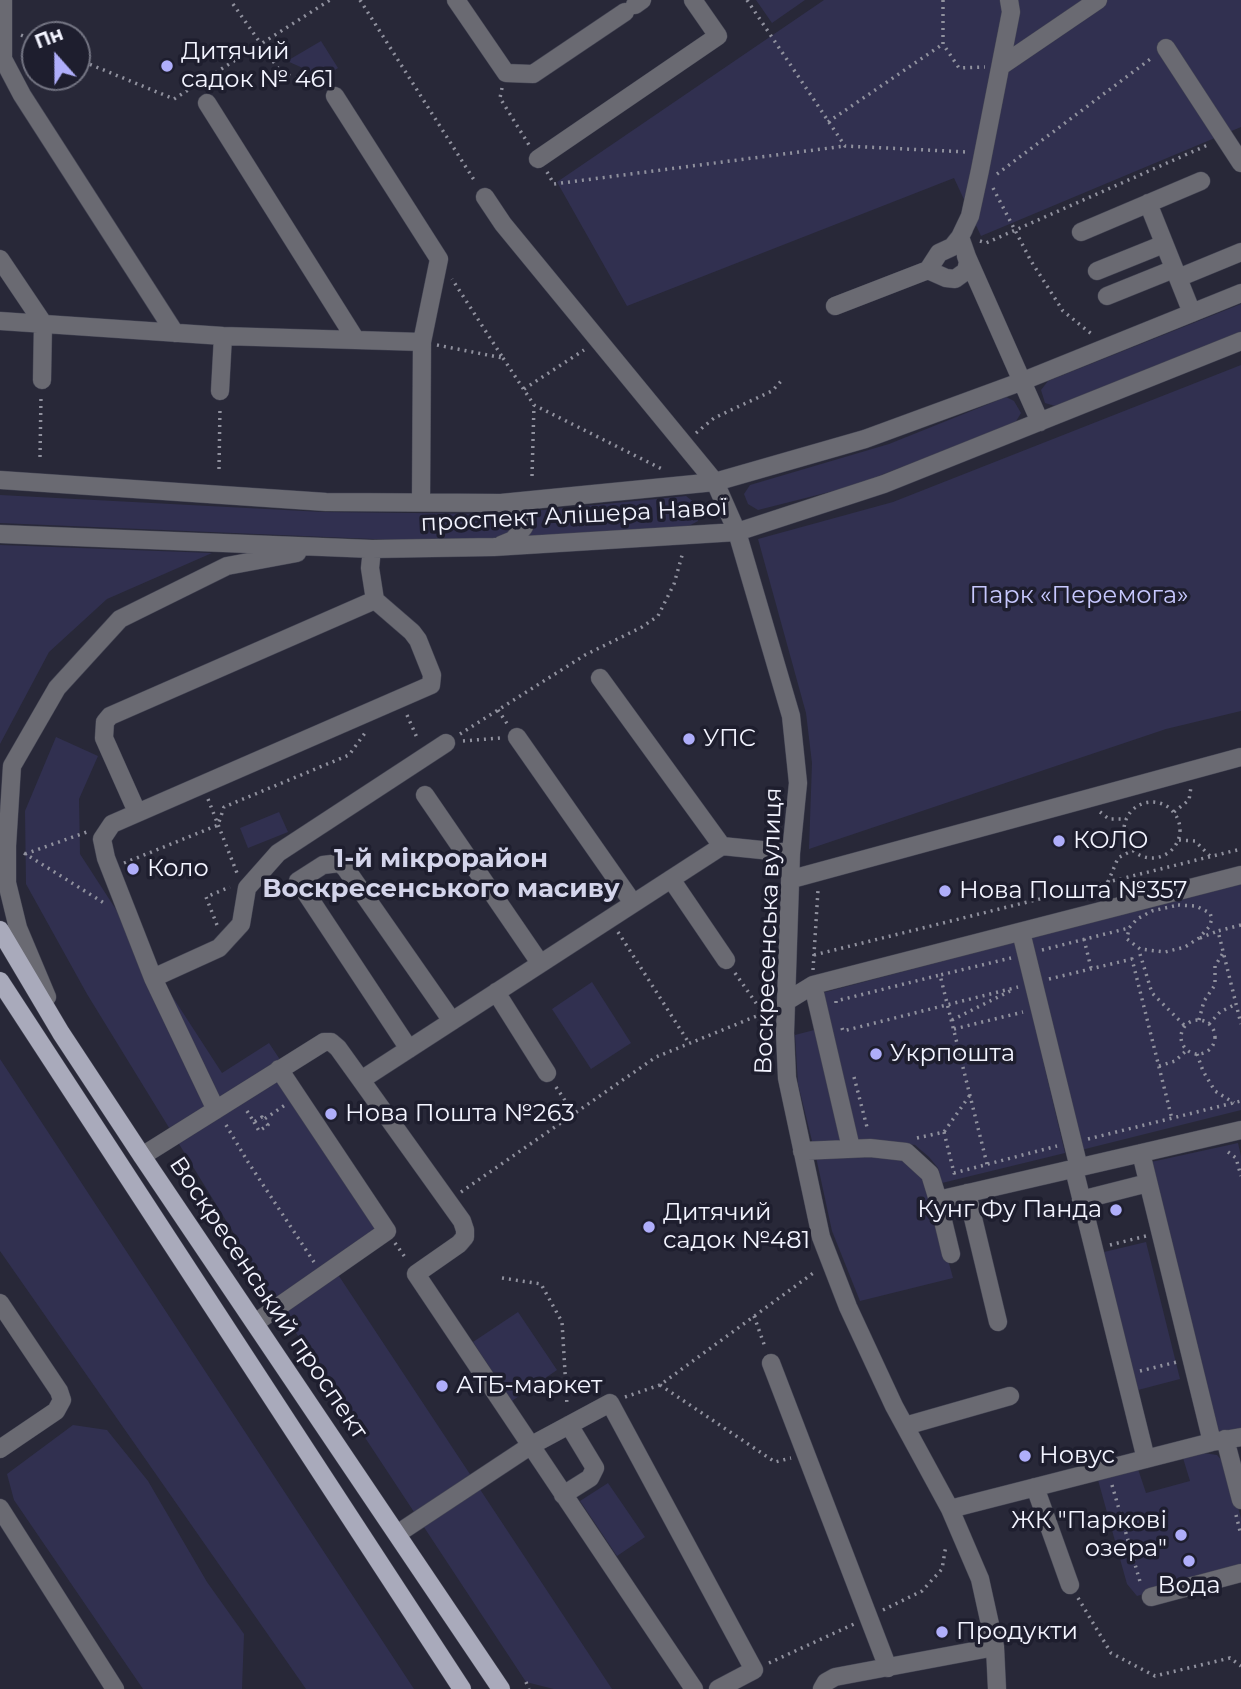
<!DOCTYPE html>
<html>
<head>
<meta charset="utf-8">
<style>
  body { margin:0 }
  #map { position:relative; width:1241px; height:1689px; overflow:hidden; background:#282838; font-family:Montserrat,sans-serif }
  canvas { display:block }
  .north { position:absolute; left:21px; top:21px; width:70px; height:70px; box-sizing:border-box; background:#1e1e2e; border:2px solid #737482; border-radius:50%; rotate:339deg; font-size:19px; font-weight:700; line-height:28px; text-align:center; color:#f3f4ff }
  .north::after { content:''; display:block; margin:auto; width:24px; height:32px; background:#afaefa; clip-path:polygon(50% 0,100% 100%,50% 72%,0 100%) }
</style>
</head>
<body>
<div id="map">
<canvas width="1241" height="1689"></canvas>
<div class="north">Пн</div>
</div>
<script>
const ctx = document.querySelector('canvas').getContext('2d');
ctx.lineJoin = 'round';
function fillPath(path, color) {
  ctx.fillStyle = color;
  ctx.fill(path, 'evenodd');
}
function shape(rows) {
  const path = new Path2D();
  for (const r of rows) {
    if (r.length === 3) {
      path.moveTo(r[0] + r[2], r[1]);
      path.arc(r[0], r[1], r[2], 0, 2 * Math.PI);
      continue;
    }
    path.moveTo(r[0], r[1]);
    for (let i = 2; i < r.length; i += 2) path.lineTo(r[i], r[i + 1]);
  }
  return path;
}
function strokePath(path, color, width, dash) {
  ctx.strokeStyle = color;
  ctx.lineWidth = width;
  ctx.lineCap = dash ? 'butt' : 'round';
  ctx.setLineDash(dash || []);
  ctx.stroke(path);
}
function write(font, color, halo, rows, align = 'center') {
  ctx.font = font + ' Montserrat,sans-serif';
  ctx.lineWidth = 7;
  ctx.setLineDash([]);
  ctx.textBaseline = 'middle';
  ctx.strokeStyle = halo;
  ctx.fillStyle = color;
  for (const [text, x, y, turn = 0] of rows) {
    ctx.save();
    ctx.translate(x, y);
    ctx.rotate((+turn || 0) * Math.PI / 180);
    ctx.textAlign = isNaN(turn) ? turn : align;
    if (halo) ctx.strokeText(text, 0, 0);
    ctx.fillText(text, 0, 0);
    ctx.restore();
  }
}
const green = shape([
  [756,0,805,0,772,23],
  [824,0,1241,0,1241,127,981,236,954,178,627,306,557,182],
  [321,41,338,68,323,77,287,61],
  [1241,304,1241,333,1055,406,1045,403,1041,390,1048,381],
  [1241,365,1241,711,1166,729,809,849,812,763,806,713,758,539,893,502],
  [1006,397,1014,401,1021,413,1015,423,853,486,758,510,748,504,744,494,750,485,889,444],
  [0,495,323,512,503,514,686,496,695,503,698,521,687,527,472,543,373,539,0,523],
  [0,545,212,553,107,599,49,652,0,744],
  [56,737,98,756,79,799,80,854,222,1073,269,1043,389,1225,331,1264,612,1689,554,1689,526,1682,279,1307,87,994,26,884,25,811],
  [279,812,288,832,248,848,240,828],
  [1241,883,1241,1110,1081,1150,1028,936],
  [1015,942,1065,1153,942,1183,938,1168,929,1157,915,1145,893,1142,859,1143,822,993],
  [592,982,631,1043,591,1069,552,1009],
  [818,1029,845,1143,813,1145,798,1084,795,1035],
  [0,1059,414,1689,306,1689,0,1251],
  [1238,1143,1241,1156,1241,1431,1216,1434,1151,1162],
  [839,1155,902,1158,926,1179,953,1278,860,1301,832,1231,816,1157],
  [1146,1242,1180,1379,1138,1390,1104,1252],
  [518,1312,557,1370,512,1401,473,1342],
  [73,1425,107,1430,148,1481,207,1582,244,1634,242,1689,143,1689,14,1500,7,1474],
  [1203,1453,1217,1455,1226,1465,1241,1518,1241,1567,1137,1596,1127,1584,1098,1480,1138,1469,1146,1493,1190,1481,1183,1458],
  [608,1483,645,1537,617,1556,580,1501]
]);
const path = shape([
  [360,0,476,183],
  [747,0,845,146,967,152],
  [943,0,943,44,959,68,985,67],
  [233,4,280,71,320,89],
  [21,35,35,41],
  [77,59,174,99,330,0],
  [502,88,500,98,529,145],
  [828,122,943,44],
  [547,172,554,184,845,146],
  [997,174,1153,57],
  [993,188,1031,261,1063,311,1094,336],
  [980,241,986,243,1210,144],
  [437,345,503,358,452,279],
  [503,358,534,405,662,469],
  [524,389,584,350],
  [696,433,714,418,772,391,783,379],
  [40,457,41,396],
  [219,469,220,407],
  [532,476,534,405],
  [498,710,508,725],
  [407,715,418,740],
  [460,734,585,655,642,627,658,616,674,584,683,552],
  [463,741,500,738],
  [208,799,237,873],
  [1152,830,28],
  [1100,812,1109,819,1126,819],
  [1174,812,1189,800,1191,787],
  [1179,840,1195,841,1211,857],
  [24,853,104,903],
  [25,854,87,832],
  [124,863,218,825,224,807,349,755,365,733],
  [1108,882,1118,858,1133,850],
  [1178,905,1196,906,1210,913,1212,919,1209,927,1199,938,1185,947,1165,952,1140,949,1127,939,1129,928,1137,919,1152,911,1178,905],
  [217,925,206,897,230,887],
  [1241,925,1218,931,1241,1024],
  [618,932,689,1043],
  [1200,938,1218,931],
  [1084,939,1091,968],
  [1042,950,1129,928],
  [1140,954,1152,993,1185,1026],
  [814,955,1241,849],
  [813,970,818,890],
  [735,973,763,1013],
  [1049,979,1132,959,1172,1119],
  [836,1003,836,1001,940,975],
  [952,1020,1010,991],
  [1199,1020,1204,1001,1215,985,1215,966,1223,953],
  [1198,1037,17],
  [1209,1024,1220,1012,1236,1004],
  [842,1028,843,1031,1018,987],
  [954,1029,1023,1012],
  [1197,1054,1203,1071,1215,1091,1234,1103],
  [1159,1066,1175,1061,1187,1050],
  [854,1077,868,1131],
  [556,1087,574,1114],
  [247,1111,254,1122,262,1117,263,1120,285,1105],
  [254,1122,259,1131,268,1125,263,1120],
  [226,1125,248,1162,314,1262],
  [944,1132,954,1173,1057,1146],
  [917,1138,944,1132,970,1095],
  [1088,1139,1241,1101],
  [1228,1152,1236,1158,1241,1176],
  [987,1164,940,975,1011,958],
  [461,1192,656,1057,769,1011],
  [395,1243,407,1260],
  [1110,1245,1146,1236],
  [502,1278,541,1284,562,1322,567,1405],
  [754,1316,765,1347],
  [1140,1371,1177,1362],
  [660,1385,775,1462,791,1458],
  [625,1397,660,1385,816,1271],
  [1112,1485,1141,1585],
  [1236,1515,1241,1535],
  [1078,1598,1111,1653,1155,1676,1230,1658,1241,1666],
  [883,1610,922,1591,942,1569,946,1545],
  [769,1663,854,1624],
  [526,1682,529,1689]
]);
const minor = shape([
  [3,0,3,59,22,95,175,333],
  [456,0,506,73,533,74,625,12],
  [635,5,642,0],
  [1166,48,1241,163],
  [1001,66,1098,0],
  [335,96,439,259,422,342,421,502],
  [207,103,356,340],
  [538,159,718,36,693,0],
  [485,197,503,224,715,482,737,532,791,716,798,783,791,853,785,1033,787,1078,821,1237,848,1307,894,1406,950,1509,980,1579,995,1647,997,1689],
  [1148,203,1192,313],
  [964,229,960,237,967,257,1040,422],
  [1081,232,1201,181],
  [0,259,43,323,42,380],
  [928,270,946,278,955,279,966,271,968,262,966,256],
  [1097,271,1164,244],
  [1178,278,1241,252],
  [1107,296,1174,269],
  [835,306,928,270,939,253,952,247,960,237,970,216,980,170,1011,12,1009,0],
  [0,321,223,336,422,342],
  [220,391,223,336],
  [0,480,326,502,501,503,715,482,865,439,1023,381,1241,293],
  [0,534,372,549,494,547,737,532,884,484,1241,341],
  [501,545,513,540,524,527,523,516,517,509,502,503],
  [600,678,722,846],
  [517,737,633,903],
  [425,795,540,963],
  [137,812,104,738,105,722,110,716,375,600],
  [671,879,726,960],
  [792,879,1241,757],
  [1021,932,1079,1168],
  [153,978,219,948,241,924,247,888,278,853,446,743],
  [813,985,851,1148],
  [496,992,547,1073],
  [47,997,18,928,7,883,7,846,12,766,57,688,120,619,227,566,297,553],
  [787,1001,813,985,1241,875],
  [409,1049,298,881,323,865,340,863,346,869,452,1021],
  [361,1080,462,1221,465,1230,465,1237,459,1244,416,1274,694,1689],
  [216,1110,153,978,106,858,102,839,112,824,431,685,432,675,418,640,412,632,375,600,370,568,372,549],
  [802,1151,870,1148,906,1152,930,1174,938,1200,1241,1130],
  [1141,1153,1212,1442],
  [142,1156,324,1042,331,1042,338,1048,361,1080,722,846,791,853],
  [1074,1169,1146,1459],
  [967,1193,998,1322],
  [938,1200,951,1254],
  [1081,1200,1148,1183],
  [0,1303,59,1391,62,1400,56,1411,0,1449],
  [255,1323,387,1231,279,1069],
  [771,1363,888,1668],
  [905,1426,1010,1396],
  [1225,1439,1241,1500],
  [1035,1487,1070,1585],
  [563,1495,590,1478,595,1468,569,1425],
  [0,1508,115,1689],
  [950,1509,1212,1442,1241,1437],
  [397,1534,530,1446,610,1403,754,1670,718,1689],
  [1151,1597,1241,1573],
  [822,1689,826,1682,835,1677,995,1647]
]);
const major = shape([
  [0,930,61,1033,142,1156,501,1689],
  [0,981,462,1689]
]);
const markers = [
  [167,66,7,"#afaefa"],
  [689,739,7,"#afaefa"],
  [1059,841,7,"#afaefa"],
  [133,869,7,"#afaefa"],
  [945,891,7,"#afaefa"],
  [876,1054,7,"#afaefa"],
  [331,1114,7,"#afaefa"],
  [1116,1210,7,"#afaefa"],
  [649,1227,7,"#afaefa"],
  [442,1386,7,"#afaefa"],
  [1025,1456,7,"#afaefa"],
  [1181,1535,7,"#afaefa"],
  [1189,1561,7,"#afaefa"],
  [942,1632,7,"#afaefa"]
];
const poiNames = [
  ["Дитячий",181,52],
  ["садок № 461",181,80],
  ["УПС",703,739],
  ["КОЛО",1073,841],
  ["Коло",147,869],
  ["Нова Пошта №357",959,891],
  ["Укрпошта",890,1054],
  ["Нова Пошта №263",345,1114],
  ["Кунг Фу Панда",1102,1210,"right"],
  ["Дитячий",663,1213],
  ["садок №481",663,1241],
  ["АТБ-маркет",456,1386],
  ["Новус",1039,1456],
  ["ЖК \"Паркові",1167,1521,"right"],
  ["озера\"",1167,1549,"right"],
  ["Вода",1189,1586,"center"],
  ["Продукти",956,1632]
];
const streetNames = [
  ["проспект Алішера Навої",574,516,-3],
  ["Воскресенська вулиця",769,931,-88],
  ["Воскресенський проспект",268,1298,56]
];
const parkNames = [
  ["Парк «Перемога»",1079,596]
];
const neighbourhoodNames = [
  ["1-й мікрорайон",441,859],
  ["Воскресенського масиву",441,889]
];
fillPath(green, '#313050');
strokePath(minor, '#444554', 19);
strokePath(major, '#444554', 19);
strokePath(path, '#90919e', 3.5, [2, 5]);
strokePath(minor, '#6a6a72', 18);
strokePath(major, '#a9aabb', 18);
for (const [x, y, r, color] of markers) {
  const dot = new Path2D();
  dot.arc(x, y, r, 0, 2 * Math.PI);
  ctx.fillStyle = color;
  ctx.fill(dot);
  strokePath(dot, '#1e1e2e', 2.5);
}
write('24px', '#f3f4ff', '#1e1e2e', poiNames, 'left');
write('24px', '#f3f4ff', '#1e1e2e', streetNames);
write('24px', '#c7c8fe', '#1e1e2e', parkNames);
write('bold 26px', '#d3d4ea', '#1e1e2e', neighbourhoodNames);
</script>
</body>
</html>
